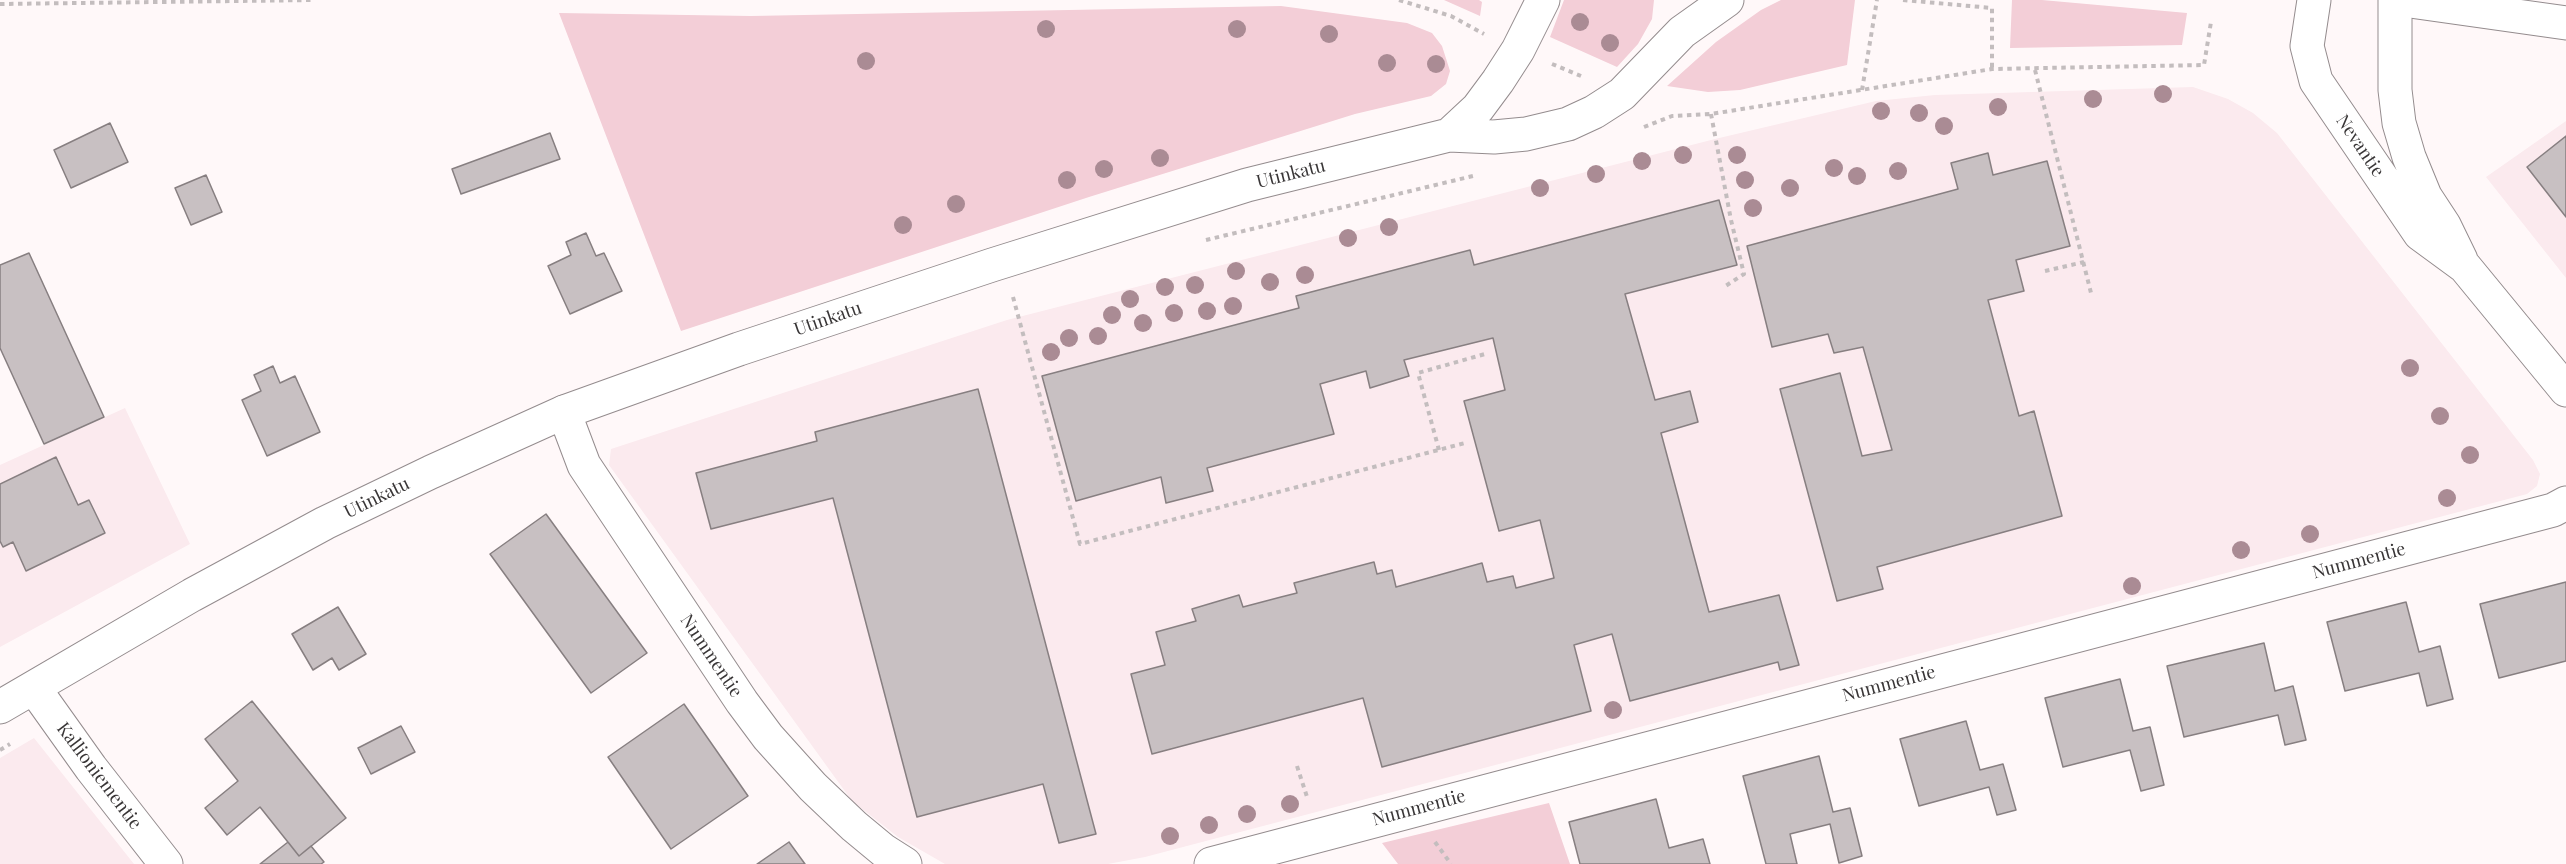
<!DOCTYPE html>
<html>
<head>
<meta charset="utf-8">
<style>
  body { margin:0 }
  canvas { display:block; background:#fff8f9 }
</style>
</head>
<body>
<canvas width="2566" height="864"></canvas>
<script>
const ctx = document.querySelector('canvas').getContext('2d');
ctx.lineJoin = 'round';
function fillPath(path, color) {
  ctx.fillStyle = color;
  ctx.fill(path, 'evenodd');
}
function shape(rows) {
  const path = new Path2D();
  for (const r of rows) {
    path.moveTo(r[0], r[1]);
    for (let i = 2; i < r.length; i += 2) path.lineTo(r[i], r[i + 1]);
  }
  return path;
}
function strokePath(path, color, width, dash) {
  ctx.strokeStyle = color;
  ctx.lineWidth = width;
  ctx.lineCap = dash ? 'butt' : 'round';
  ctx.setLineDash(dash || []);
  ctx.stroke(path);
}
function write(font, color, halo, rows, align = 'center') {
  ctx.font = font + ' "Playfair Display",serif';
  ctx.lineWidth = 5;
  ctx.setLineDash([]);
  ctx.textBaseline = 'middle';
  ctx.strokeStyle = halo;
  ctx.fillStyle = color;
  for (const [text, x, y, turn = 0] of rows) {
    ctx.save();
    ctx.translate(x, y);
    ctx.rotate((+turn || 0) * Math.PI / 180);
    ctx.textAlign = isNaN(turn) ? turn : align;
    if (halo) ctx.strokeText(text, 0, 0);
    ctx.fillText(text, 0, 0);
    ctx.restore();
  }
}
const built = shape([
  [2193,87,2228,99,2253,113,2277,133,2533,460,2540,474,2537,486,2527,494,1145,857,1108,864,945,864,898,837,852,801,609,465,611,449,1007,320,1715,139,1876,101,1935,95],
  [2566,121,2566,278,2486,177],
  [125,408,190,544,0,647,0,465],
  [34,738,134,864,0,864,0,758]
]);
const green = shape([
  [1444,0,1479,0,1482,2,1480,16],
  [1564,0,1654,0,1652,19,1638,44,1617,67,1550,37],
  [1781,0,1855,0,1847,65,1740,90,1708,92,1667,86,1716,42,1761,10],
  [2012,0,2042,0,2187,13,2182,45,2010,48],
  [1281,6,1407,23,1432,33,1442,46,1450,71,1446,84,1431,96,1355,114,1089,197,681,331,559,13,751,16],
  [1549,803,1570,864,1398,864,1382,843]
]);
const building = shape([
  [110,123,128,162,71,188,54,150,110,123],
  [550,133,560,159,461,194,452,169,550,133],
  [2566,136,2566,217,2527,167,2566,136],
  [1988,153,1993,175,2047,161,2070,246,2016,260,2024,291,1988,300,2019,416,2034,411,2062,516,1877,567,1883,589,1837,601,1780,389,1840,373,1862,456,1892,450,1863,347,1834,353,1828,334,1772,347,1747,246,1958,189,1951,163,1988,153],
  [206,175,222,212,191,225,175,188,206,175],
  [1719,200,1737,265,1625,294,1655,400,1690,391,1698,422,1661,433,1709,612,1779,595,1799,665,1780,670,1778,662,1630,701,1612,634,1574,645,1591,711,1382,767,1363,698,1152,754,1131,674,1165,665,1156,632,1196,621,1192,609,1239,595,1243,607,1281,597,1297,593,1294,583,1374,562,1377,574,1392,570,1396,587,1482,563,1487,582,1513,576,1516,588,1554,578,1540,520,1499,531,1464,401,1505,390,1493,338,1404,360,1409,376,1370,388,1366,371,1320,384,1334,434,1207,468,1213,491,1166,503,1161,477,1076,501,1042,376,1299,308,1296,296,1470,250,1474,265,1719,200],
  [586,233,596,256,604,253,622,291,570,314,548,266,571,255,566,242,586,233],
  [29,253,104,417,44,444,0,348,0,265,29,253],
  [273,366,280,383,295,376,320,432,267,456,242,400,261,391,254,375,273,366],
  [978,389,1096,834,1059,843,1043,784,917,817,833,498,711,529,696,473,817,441,815,432,978,389],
  [56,457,78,505,89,500,105,533,26,571,13,542,3,547,0,541,0,484,56,457],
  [546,514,647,653,591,693,490,554,546,514],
  [2566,582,2566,661,2499,678,2480,604,2566,582],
  [2406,602,2419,652,2440,646,2453,699,2427,706,2419,673,2345,691,2327,622,2406,602],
  [338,607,366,654,339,670,332,658,313,670,292,634,338,607],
  [2264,643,2275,691,2293,686,2306,740,2285,745,2278,715,2184,737,2167,666,2264,643],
  [2120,679,2133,731,2150,727,2164,785,2141,791,2130,750,2063,767,2045,698,2120,679],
  [252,701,346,818,299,856,260,807,227,835,205,808,238,781,205,739,252,701],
  [684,704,748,796,671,849,608,757,684,704],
  [1966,721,1980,770,2003,764,2016,810,1997,815,1989,787,1919,806,1900,739,1966,721],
  [401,726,415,752,371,774,358,748,401,726],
  [1819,756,1833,812,1850,808,1862,856,1839,863,1830,824,1790,834,1797,864,1766,864,1743,776,1819,756],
  [1656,799,1669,848,1703,839,1710,864,1580,864,1569,822,1656,799],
  [288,842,299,856,311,846,324,862,321,864,260,864,288,842],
  [789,842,805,864,757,864,789,842]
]);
const path = shape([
  [1399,0,1451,16,1484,34],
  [1903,0,1992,8,1992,69],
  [0,4,315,0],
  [1552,64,1581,76],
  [2035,70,2092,297],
  [1862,90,1877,0],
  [1711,114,1731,220,1744,274,1724,287],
  [1644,127,1672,116,1711,114,1992,69,2204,65,2211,22],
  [1206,240,1473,176],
  [2045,271,2084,262],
  [1013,297,1080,544,1465,443],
  [1439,450,1418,373,1485,354],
  [0,750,10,744],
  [1297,766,1308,800],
  [1435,842,1451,864]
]);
const street = shape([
  [2314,0,2307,46,2316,81,2420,234,2465,267,2566,390],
  [2395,0,2395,90,2399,123,2409,157,2425,196,2444,225,2461,260],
  [564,412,584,465,742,702,768,737,813,787,854,826,883,850,905,864],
  [34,688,91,768,166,864],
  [1211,864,2553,510,2566,503]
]);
const secondary = shape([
  [2403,0,2566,23],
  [1449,135,1478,108,1498,81,1518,50,1543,0],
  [0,707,192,595,325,523,431,472,564,412,739,349,992,265,1247,185,1449,135,1494,137,1526,134,1568,124,1594,112,1622,94,1682,32,1727,0]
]);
const trees = [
  [1580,22],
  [1046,29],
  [1237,29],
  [1329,34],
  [1610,43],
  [866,61],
  [1387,63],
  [1436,64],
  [2163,94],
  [2093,99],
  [1998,107],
  [1881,111],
  [1919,113],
  [1944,126],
  [1683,155],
  [1737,155],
  [1160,158],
  [1642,161],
  [1834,168],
  [1104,169],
  [1898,171],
  [1596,174],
  [1857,176],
  [1067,180],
  [1745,180],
  [1540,188],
  [1790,188],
  [956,204],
  [1753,208],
  [903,225],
  [1389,227],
  [1348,238],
  [1236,271],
  [1305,275],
  [1270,282],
  [1195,285],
  [1165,287],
  [1130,299],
  [1233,306],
  [1207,311],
  [1174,313],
  [1112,315],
  [1143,323],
  [1098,336],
  [1069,338],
  [1051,352],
  [2410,368],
  [2440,416],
  [2470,455],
  [2447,498],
  [2310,534],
  [2241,550],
  [2132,586],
  [1613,710],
  [1290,804],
  [1247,814],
  [1209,825],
  [1170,836]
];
const streetNames = [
  ["Nevantie",2360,146,56],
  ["Utinkatu",1291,174,-14],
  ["Utinkatu",828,319,-19],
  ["Utinkatu",377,498,-26],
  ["Nummentie",2359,561,-15],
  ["Nummentie",711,656,56],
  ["Nummentie",1889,684,-15],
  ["Kallioniementie",99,776,53],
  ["Nummentie",1419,808,-15]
];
fillPath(built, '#fbeaee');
fillPath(green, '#f3ced7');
fillPath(building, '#c8c0c2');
strokePath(building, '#877f81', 1.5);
strokePath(street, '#948c8e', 35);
strokePath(secondary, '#948c8e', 35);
strokePath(path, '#c3bdbe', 4, [4.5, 4.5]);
strokePath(street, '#fff', 33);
strokePath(secondary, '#fff', 33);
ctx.fillStyle = '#aa8b94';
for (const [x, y] of trees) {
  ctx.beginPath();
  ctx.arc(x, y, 9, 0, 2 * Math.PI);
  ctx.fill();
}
write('18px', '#393637', '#fff', streetNames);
</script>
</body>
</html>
